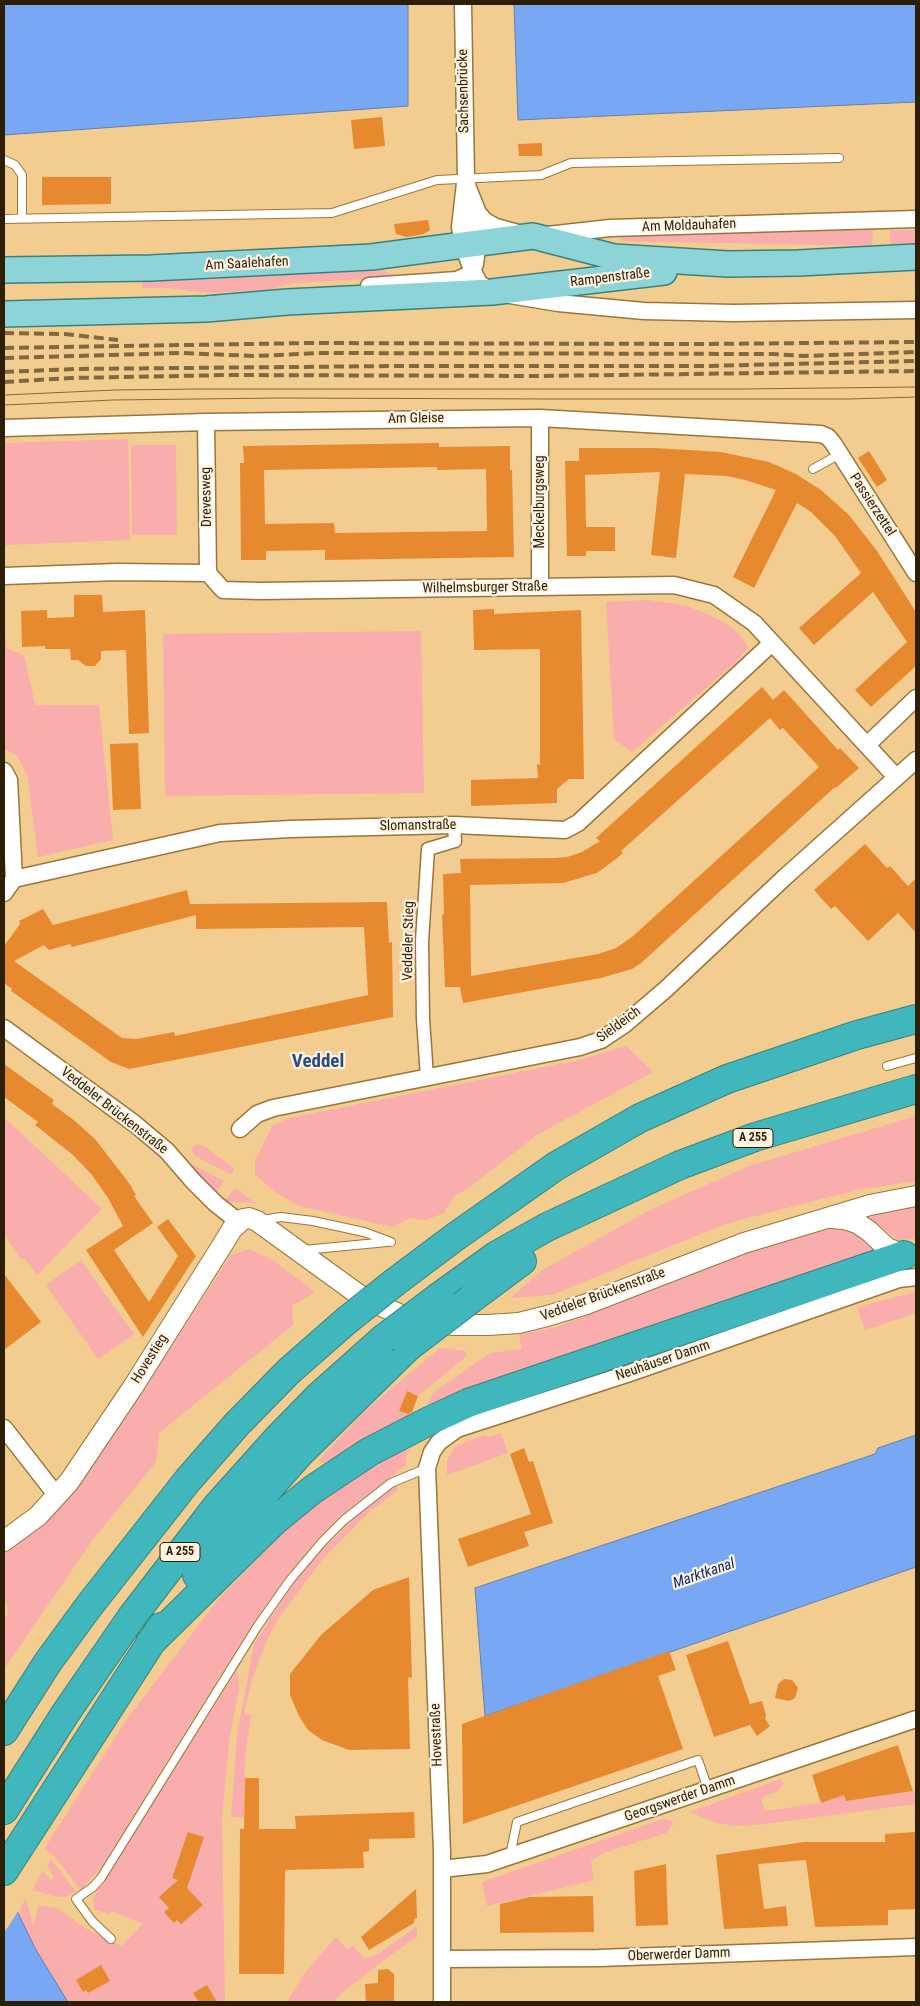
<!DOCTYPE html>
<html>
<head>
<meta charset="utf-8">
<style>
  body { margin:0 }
  #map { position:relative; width:920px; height:2006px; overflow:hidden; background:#f3cd90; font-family:"Roboto Condensed",sans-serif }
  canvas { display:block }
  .frame { position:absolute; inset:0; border:5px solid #2d1f06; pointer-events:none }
</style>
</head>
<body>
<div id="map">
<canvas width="920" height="2006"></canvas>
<div class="frame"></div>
</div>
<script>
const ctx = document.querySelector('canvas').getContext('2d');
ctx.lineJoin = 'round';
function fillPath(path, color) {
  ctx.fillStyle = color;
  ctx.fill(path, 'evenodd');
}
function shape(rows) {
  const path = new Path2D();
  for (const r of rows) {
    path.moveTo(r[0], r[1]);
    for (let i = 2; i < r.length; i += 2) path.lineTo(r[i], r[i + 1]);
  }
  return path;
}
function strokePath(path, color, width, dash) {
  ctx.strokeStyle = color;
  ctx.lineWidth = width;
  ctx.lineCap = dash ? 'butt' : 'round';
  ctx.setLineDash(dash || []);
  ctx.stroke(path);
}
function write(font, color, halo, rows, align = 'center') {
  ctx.font = font + ' "Roboto Condensed",sans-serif';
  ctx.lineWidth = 4.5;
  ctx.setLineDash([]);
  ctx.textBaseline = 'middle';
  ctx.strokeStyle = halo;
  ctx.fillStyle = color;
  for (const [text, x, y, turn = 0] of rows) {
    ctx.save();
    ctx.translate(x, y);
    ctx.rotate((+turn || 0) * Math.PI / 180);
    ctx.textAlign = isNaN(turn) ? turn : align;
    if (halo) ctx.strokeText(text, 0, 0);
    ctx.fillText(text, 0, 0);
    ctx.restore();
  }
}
const green = shape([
  [873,230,872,246,620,241,622,236],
  [890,230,916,230,916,246,890,246],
  [372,266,400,277,294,283,266,290,211,293,165,288,142,288,142,276],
  [128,439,130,540,4,545,4,443],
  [131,445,176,445,177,535,132,535],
  [649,600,687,606,714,617,733,628,749,647,734,664,632,752,614,739,606,602],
  [4,620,7,649,24,655,35,705,99,705,113,840,38,857,27,774,16,755,4,749],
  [421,631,424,793,165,796,163,634],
  [626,1046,653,1072,537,1135,467,1189,454,1196,444,1213,426,1220,409,1218,393,1227,299,1206,274,1191,255,1175,255,1161,272,1126,289,1118,579,1060],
  [916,1116,916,1181,857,1190,725,1224,552,1295,510,1298,544,1269,652,1209,749,1166],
  [5,1118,102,1209,37,1275,24,1258,22,1260,4,1234],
  [195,1145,203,1145,234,1168,233,1173,230,1174,195,1156,191,1149],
  [186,1161,224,1181,215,1194],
  [235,1188,255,1203,227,1202,225,1201],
  [916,1202,916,1239,898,1240,868,1216],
  [836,1226,856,1232,878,1252,424,1411,434,1392,490,1353,522,1349,519,1335,557,1327,753,1249],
  [250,1249,274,1261,315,1292,292,1306,293,1325,159,1433,156,1462,92,1541,4,1669,4,1624,8,1611,4,1595,4,1551,43,1523,62,1503,149,1381,231,1255],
  [81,1260,134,1334,98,1359,46,1285],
  [916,1292,916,1313,865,1330,857,1307],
  [440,1348,465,1351,467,1356,418,1396,407,1391,399,1410,411,1415,331,1467,319,1460,366,1410],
  [501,1433,508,1453,447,1475,447,1460,456,1446,484,1435,489,1437],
  [408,1446,405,1466,340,1516,319,1537,287,1575,244,1637,102,1866,81,1890,54,1856,44,1849,127,1719,217,1601,290,1525,339,1486,395,1450],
  [396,1484,398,1490,368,1513,322,1560,278,1619,267,1640,252,1679,244,1714,251,1715,245,1757,244,1817,231,1817,237,1735,254,1644,294,1583,327,1545,364,1509],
  [236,1672,238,1675,239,1689,230,1735,222,1816,225,2002,68,2002,36,1950,18,1913,26,1898,33,1926,39,1905,56,1908,85,1928,121,1946,143,1924,113,1911,108,1914,95,1910,93,1898],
  [780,1779,784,1784,778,1791,761,1798,765,1811,821,1803,844,1795,847,1801,916,1791,916,1804,757,1825,734,1826,714,1822,690,1812],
  [663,1819,671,1820,673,1823,666,1833,603,1853,591,1861,594,1880,487,1906,482,1882],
  [51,1859,76,1892,67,1897,57,1897,32,1890,43,1871,50,1880,54,1877,47,1866],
  [417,1926,417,1937,392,1954,344,1991,334,2002,287,2002,304,1974,336,1937,347,1949,353,1946,365,1959,378,1954]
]);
const water = shape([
  [4,4,408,4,408,106,4,135,4,4],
  [514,4,916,4,916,102,518,120,514,4],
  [916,1435,916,1567,485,1716,475,1588,875,1454,878,1448,916,1435],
  [4,1898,18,1913,36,1950,68,2002,4,2002,4,1898]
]);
const pier = shape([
  [4,1896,19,1910,4,1933]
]);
const building = shape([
  [382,117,385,146,354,149,351,120],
  [542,143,542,156,519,156,518,144],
  [42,177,111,177,111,204,42,205],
  [428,220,430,230,424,234,407,237,396,234,394,224],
  [439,443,439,447,510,446,510,470,512,470,514,557,325,560,325,550,266,551,266,560,241,560,240,463,244,463,243,446],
  [437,467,437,470,486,469,487,531,335,533,334,523,265,524,264,470],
  [579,448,655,448,721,452,769,462,796,474,821,490,849,515,877,551,916,612,916,666,871,707,855,690,907,642,873,592,814,645,799,628,861,573,835,536,811,512,797,503,754,588,733,577,776,490,745,480,727,476,685,474,676,558,651,555,660,472,585,475,586,527,615,527,615,551,586,551,586,556,567,556,565,461,579,461],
  [869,451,887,480,877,487,858,458],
  [74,595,102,595,103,612,145,610,149,733,129,734,126,650,101,651,101,659,95,666,86,666,78,660,71,660,70,649,45,649,45,646,22,647,21,611,47,610,47,618,74,617],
  [494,609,494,614,581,610,584,779,569,779,557,789,557,803,471,806,471,780,538,778,537,764,540,765,540,649,474,650,473,610],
  [762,687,773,700,784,690,838,750,840,748,859,768,836,788,835,787,641,963,632,969,601,978,463,1003,460,987,445,987,442,915,444,914,443,874,461,873,460,859,554,858,567,857,582,852,600,841,596,838],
  [770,718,780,730,783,728,819,767,632,937,616,948,598,954,471,976,470,885,563,883,597,873,616,859,623,853,621,851],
  [138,743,141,809,113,810,110,744],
  [865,844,887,868,890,866,908,886,916,878,916,933,898,913,868,941,835,906,831,909,814,890],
  [187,890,190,904,387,902,389,943,392,942,393,1017,129,1069,111,1062,11,991,12,989,4,983,4,946,20,924,19,921,43,909,53,925],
  [196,915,196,929,364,927,368,995,175,1036,174,1032,136,1039,122,1038,14,961,44,945,49,950,70,944,72,947],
  [4,1064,54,1100,52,1104,75,1121,95,1139,129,1183,136,1195,134,1196,153,1223,114,1250,149,1302,178,1256,157,1227,168,1219,196,1256,143,1337,86,1250,123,1226,108,1198,92,1175,73,1155,35,1125,38,1122,4,1097],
  [4,1274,41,1322,4,1350],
  [407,1391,418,1396,412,1412,408,1414,399,1411],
  [524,1448,529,1462,533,1461,553,1523,524,1532,529,1546,468,1567,458,1539,531,1514,510,1454],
  [409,1577,412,1678,408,1677,410,1749,349,1750,322,1740,308,1730,299,1716,290,1695,290,1674,321,1635,373,1590],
  [728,1641,750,1704,762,1701,766,1715,765,1719,770,1726,757,1736,750,1725,714,1737,686,1655],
  [669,1651,676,1670,658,1676,683,1749,463,1824,462,1724],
  [784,1679,792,1680,798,1688,795,1698,789,1701,775,1698,778,1684],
  [898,1745,913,1791,846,1801,844,1795,821,1803,812,1775],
  [245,1778,259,1778,259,1829,296,1829,295,1816,414,1812,415,1838,369,1839,369,1851,363,1852,364,1868,285,1870,284,1974,239,1974,240,1829,244,1829],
  [188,1832,204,1837,187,1888,203,1905,181,1924,177,1920,174,1923,164,1912,169,1908,159,1897,178,1880,172,1878],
  [916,1832,916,1909,888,1910,888,1925,815,1927,806,1860,758,1864,764,1909,786,1906,788,1926,724,1929,716,1855,804,1842,885,1842,885,1834],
  [666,1864,668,1925,636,1926,634,1871],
  [416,1889,417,1918,414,1919,414,1923,369,1950,361,1937],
  [593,1896,594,1932,500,1933,500,1904,529,1897],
  [101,1965,110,1981,88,1993,86,1990,83,1992,76,1980],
  [388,1969,394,1974,394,2002,366,2002,365,1984,378,1983,378,1970],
  [207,1985,217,2002,199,2002,193,1993]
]);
const service = shape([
  [4,160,15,165,22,175,22,218],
  [4,219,332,213,437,180,541,175,571,163,839,158],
  [813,469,840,454],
  [887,1066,916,1058],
  [261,1220,281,1217,313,1221,364,1232,391,1242],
  [304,1250,387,1242],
  [510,1856,517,1822,698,1760,708,1789],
  [111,1939,92,1921,76,1899,93,1887,101,1878,257,1627,290,1580,323,1541,344,1520,391,1483,427,1468]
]);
const pedestrian = shape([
  [427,1077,423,1019,422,941,428,849,455,841,454,825]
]);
const minor = shape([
  [463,4,466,178,468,188,478,213,485,221,496,227,518,233],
  [465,183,460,227,463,246,471,267,479,283,492,292,558,303,644,311,734,313,916,310],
  [547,235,610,228,916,219],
  [369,286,457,280,470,274,475,264,477,249,474,205],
  [540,418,540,587],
  [206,422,208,573],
  [4,428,206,422,540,418,821,434,828,437,833,443,916,573],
  [4,576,117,572,208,573,223,590,261,591,674,585,714,595,754,623,896,777],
  [867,745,916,698],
  [4,771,9,780,14,879],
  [4,893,14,879,220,833,290,829,454,825,565,830,578,823,772,643],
  [4,1028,135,1124,167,1151,193,1181,216,1204,239,1222],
  [240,1129,257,1114,273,1108,580,1047,601,1040,625,1024,666,989,785,877,916,760],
  [4,1428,57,1496],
  [442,1869,487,1864,916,1719],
  [442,1959,599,1958,916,1947],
  [442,2002,442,1852,427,1468,432,1452,439,1442,457,1429,627,1374,899,1279,916,1277]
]);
const tertiary = shape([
  [831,1218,844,1219,857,1223,869,1231,887,1248,904,1255],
  [4,1541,38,1516,69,1482,133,1387,223,1244,232,1229,243,1219,249,1218,257,1221,362,1297,401,1315,426,1321,454,1325,488,1325,519,1323,547,1316,584,1305,744,1243,870,1205,916,1196]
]);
const primary = shape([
  [4,270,151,268,371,257,533,236,614,257,728,264,798,263,916,257],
  [4,314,206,309,287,302,492,292,664,272]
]);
const motorway = shape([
  [395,1282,455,1237,556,1166,640,1118,727,1079,857,1035,916,1019],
  [440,1296,497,1255,547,1227,680,1165,755,1137,916,1089],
  [471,1299,522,1261],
  [197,1575,239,1522,300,1453,408,1347],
  [150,1643,273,1522,312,1490,369,1452,427,1422,468,1403,904,1255],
  [4,1731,48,1662,89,1606,188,1480,237,1424,289,1371,346,1321],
  [4,1810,65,1714,131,1618,217,1506,277,1439,318,1397,383,1339],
  [4,1871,161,1627]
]);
const tram = shape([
  [4,395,115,390,198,389,742,389,916,387],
  [4,405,113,400,279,398,550,399,849,399,916,397]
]);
const rail = shape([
  [4,333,65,334,118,340],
  [4,348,308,343,705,344,916,342],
  [4,358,181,353,255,356,322,353,773,354,804,356,916,352],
  [4,372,74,369,399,366,706,366,916,361],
  [4,382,71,378,229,375,538,376,916,371]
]);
const motorwayBridge = shape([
  [346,1321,395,1282],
  [383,1339,440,1296],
  [408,1347,471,1299]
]);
const shields = [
  [753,1138,40],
  [180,1552,40]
];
const shieldNames = [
  ["A 255",753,1138],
  ["A 255",180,1552]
];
const streetNames = [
  ["Sachsenbrücke",464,91,-91],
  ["Am Moldauhafen",689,226,-2],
  ["Am Saalehafen",247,264,-3],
  ["Rampenstraße",610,278,-7],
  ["Am Gleise",416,419,-1],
  ["Drevesweg",207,497,-91],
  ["Meckelburgsweg",540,502,-90],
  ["Passierzettel",872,505,57],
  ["Wilhelmsburger Straße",485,588,-1],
  ["Slomanstraße",418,826,-1],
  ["Veddeler Stieg",409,941,-89],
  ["Sieldeich",619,1025,-36],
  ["Veddeler Brückenstraße",114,1111,38],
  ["Veddeler Brückenstraße",603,1295,-20],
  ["Hovestieg",150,1359,-58],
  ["Neuhäuser Damm",663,1361,-19],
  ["Hovestraße",437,1735,-92],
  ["Georgswerder Damm",680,1799,-19],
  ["Oberwerder Damm",679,1955,-2]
];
const waterNames = [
  ["Marktkanal",704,1574,-19]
];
const districtNames = [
  ["Veddel",318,1062]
];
fillPath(green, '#f9adad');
fillPath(water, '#78a8f3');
strokePath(water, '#627fac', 1);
fillPath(pier, '#f3cd90');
fillPath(building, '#e7892f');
strokePath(service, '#99763b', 10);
strokePath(pedestrian, '#99763b', 15);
strokePath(minor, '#99763b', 19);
strokePath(tertiary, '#99763b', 22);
strokePath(primary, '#39827c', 28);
strokePath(motorway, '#39827c', 30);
strokePath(service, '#fff', 8);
strokePath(pedestrian, '#fff', 12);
strokePath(minor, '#fff', 16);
strokePath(tertiary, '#fff', 20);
strokePath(primary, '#8cd4d7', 25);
strokePath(motorway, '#40b7bc', 28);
strokePath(tram, '#806840', 1);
strokePath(rail, '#806840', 4, [10, 5]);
strokePath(motorwayBridge, '#39827c', 30, []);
strokePath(motorwayBridge, '#40b7bc', 28);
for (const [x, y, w] of shields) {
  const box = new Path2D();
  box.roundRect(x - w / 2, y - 9.5, w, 19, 4);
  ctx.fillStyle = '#fef3e1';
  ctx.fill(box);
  strokePath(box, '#2d1f06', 1);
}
write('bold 12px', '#2d1f06', null, shieldNames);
write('14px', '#2d1f06', '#fef3e1', streetNames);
write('italic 15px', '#0a3069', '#fef3e1', waterNames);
write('bold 19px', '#284b81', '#fef3e1', districtNames);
</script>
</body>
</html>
